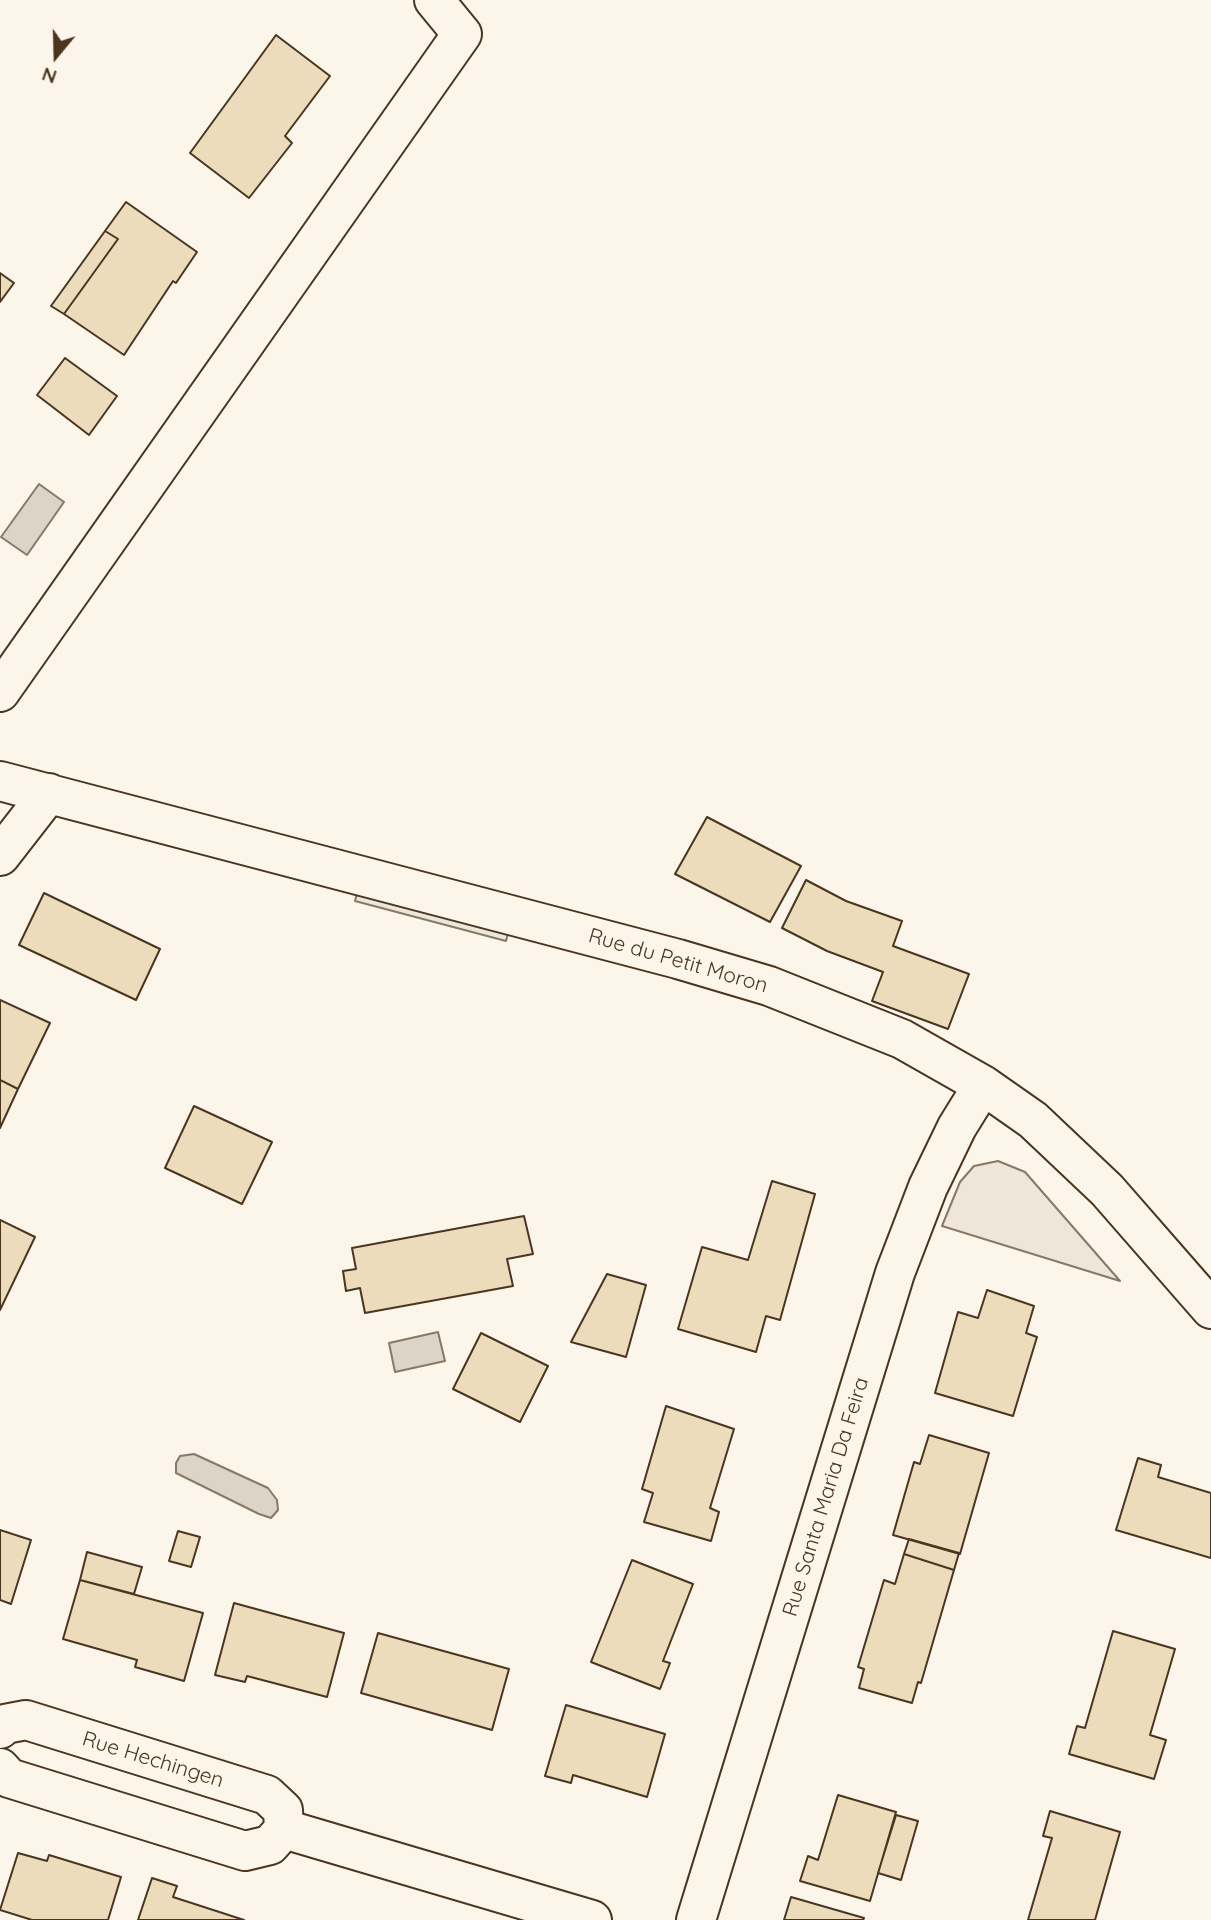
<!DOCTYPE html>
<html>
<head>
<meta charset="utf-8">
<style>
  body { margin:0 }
  #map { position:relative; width:1211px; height:1920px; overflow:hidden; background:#fbf6e9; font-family:Quicksand,sans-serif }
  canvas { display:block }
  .north { position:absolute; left:21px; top:21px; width:70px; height:70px; -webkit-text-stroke:5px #fbf6e9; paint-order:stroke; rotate:199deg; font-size:19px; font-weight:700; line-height:28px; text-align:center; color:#4a3520 }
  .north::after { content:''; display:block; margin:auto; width:24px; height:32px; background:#4a3520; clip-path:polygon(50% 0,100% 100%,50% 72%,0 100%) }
</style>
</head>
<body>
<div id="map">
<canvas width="1211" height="1920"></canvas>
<div class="north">N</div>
</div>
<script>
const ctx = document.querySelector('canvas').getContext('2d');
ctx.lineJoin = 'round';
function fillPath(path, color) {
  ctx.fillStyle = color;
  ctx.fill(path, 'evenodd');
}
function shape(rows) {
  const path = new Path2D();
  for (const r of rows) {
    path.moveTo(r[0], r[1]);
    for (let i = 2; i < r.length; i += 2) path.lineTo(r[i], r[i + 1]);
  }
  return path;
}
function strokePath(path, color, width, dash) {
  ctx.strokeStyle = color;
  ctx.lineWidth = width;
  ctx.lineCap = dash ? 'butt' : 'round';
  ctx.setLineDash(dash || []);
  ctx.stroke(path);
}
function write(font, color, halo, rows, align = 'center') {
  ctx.font = font + ' Quicksand,sans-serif';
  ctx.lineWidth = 5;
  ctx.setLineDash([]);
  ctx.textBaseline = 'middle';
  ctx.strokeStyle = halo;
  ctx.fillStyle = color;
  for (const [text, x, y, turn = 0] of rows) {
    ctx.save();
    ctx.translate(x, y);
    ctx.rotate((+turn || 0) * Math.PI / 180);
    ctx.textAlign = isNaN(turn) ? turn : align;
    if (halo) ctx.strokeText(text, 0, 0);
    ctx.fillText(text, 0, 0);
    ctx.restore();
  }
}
const green = shape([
  [998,1161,1025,1172,1120,1281,942,1226,960,1182,974,1166,998,1161]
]);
const parking = shape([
  [359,886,510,926,506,941,355,901,359,886]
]);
const water = shape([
  [39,484,64,502,27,555,1,537,39,484],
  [438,1332,445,1361,395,1372,389,1343,438,1332],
  [194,1454,268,1488,277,1500,278,1510,271,1518,259,1514,176,1473,176,1463,180,1456,194,1454]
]);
const building = shape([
  [276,35,330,76,285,136,292,143,249,198,190,153,276,35],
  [126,202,197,252,176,283,173,281,124,355,64,314,118,239,105,231,126,202],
  [105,231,118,239,64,314,51,306,105,231],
  [0,273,14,283,0,302,0,273],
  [65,358,117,396,89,435,37,395,65,358],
  [707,817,801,866,770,922,675,874,707,817],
  [806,880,846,901,902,921,893,946,969,974,948,1029,872,1001,883,972,827,951,782,928,806,880],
  [44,893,160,949,136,1000,19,945,44,893],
  [0,1000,50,1023,18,1089,0,1080,0,1000],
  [0,1080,18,1089,0,1128,0,1080],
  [194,1106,272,1142,242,1204,165,1168,194,1106],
  [772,1181,815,1194,780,1320,766,1316,756,1352,678,1329,702,1247,748,1260,772,1181],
  [524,1216,533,1254,507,1259,513,1286,365,1313,360,1288,346,1291,343,1271,356,1269,352,1248,524,1216],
  [0,1220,35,1237,0,1310,0,1220],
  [607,1274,646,1285,626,1357,571,1342,607,1274],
  [987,1290,1034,1306,1026,1333,1037,1337,1013,1416,935,1393,958,1312,978,1318,987,1290],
  [481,1333,548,1366,520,1422,453,1389,481,1333],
  [666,1406,734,1429,710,1508,719,1512,711,1541,644,1522,653,1493,642,1489,666,1406],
  [929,1435,989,1453,960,1554,893,1535,914,1462,920,1464,929,1435],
  [1138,1458,1161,1465,1158,1477,1211,1493,1211,1558,1116,1530,1138,1458],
  [0,1530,31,1540,11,1604,0,1600,0,1530],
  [178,1531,200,1537,191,1567,169,1561,178,1531],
  [909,1539,959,1553,954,1570,904,1554,909,1539],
  [87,1552,142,1567,134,1594,80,1580,87,1552],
  [904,1554,954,1570,921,1683,918,1682,912,1703,859,1688,864,1669,858,1667,884,1580,895,1584,904,1554],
  [632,1560,693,1584,663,1661,670,1663,660,1689,591,1662,632,1560],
  [80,1580,203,1613,184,1681,135,1667,137,1660,63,1639,80,1580],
  [234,1603,344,1633,327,1697,247,1676,245,1682,215,1675,234,1603],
  [1113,1631,1175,1649,1150,1735,1166,1740,1154,1779,1069,1754,1077,1726,1085,1728,1113,1631],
  [378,1633,509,1669,492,1730,361,1693,378,1633],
  [566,1705,665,1734,647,1797,573,1775,571,1783,545,1776,566,1705],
  [838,1795,896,1812,870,1901,800,1881,808,1856,818,1860,838,1795],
  [1050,1811,1120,1832,1095,1920,1028,1920,1052,1838,1043,1836,1050,1811],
  [896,1815,918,1821,901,1880,878,1873,896,1815],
  [18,1853,47,1861,49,1855,121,1877,108,1920,32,1920,0,1910,18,1853],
  [152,1878,177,1886,173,1897,244,1920,138,1920,152,1878],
  [791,1897,864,1918,863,1920,784,1920,791,1897]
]);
const minor = shape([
  [0,692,462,34,434,0],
  [0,781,678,959,769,986,902,1039,983,1085,1033,1120,1107,1190,1211,1309],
  [0,856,49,793],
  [0,1729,5,1724,26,1720,267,1795,283,1810,284,1829,270,1845,245,1851,9,1778,0,1768],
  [284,1829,592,1920],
  [696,1920,895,1273,928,1187,957,1127,983,1085]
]);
const streetNames = [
  ["Rue du Petit Moron",678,961,16],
  ["Rue Santa Maria Da Feira",826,1497,-73],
  ["Rue Hechingen",153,1760,17]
];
fillPath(green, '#ede6d9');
strokePath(green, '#887966', 2);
fillPath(parking, '#ede7d9');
strokePath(parking, '#887966', 2);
fillPath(water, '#dcd4c6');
strokePath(water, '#887966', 2);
fillPath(building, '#ecdcbc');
strokePath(building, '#4a3520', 2);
strokePath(minor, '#4a3520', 42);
strokePath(minor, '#fbf6e9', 38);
write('21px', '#4a3520', '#fbf6e9', streetNames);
</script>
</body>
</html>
